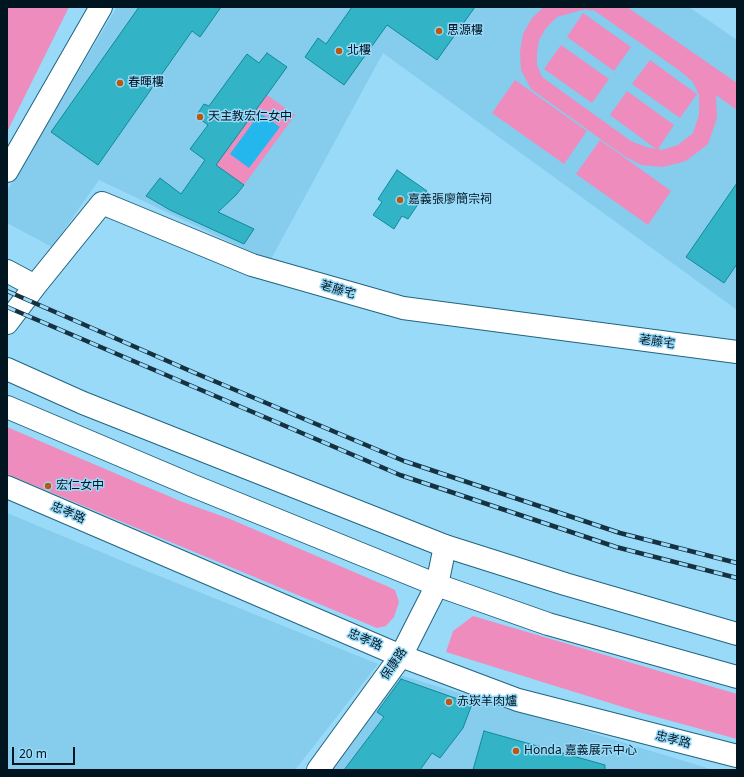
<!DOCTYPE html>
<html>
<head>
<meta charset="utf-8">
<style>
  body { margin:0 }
  #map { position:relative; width:744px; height:777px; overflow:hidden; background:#99daf9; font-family:"Noto Sans",sans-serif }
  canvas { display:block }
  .frame { position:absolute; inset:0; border:8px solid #001520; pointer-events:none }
  .scale { position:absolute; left:12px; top:747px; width:63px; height:18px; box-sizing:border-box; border:2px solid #001520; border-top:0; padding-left:5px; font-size:12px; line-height:14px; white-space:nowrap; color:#001520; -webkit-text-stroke:3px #99daf9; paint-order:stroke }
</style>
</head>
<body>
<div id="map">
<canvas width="744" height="777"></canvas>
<div class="frame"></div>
<div class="scale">20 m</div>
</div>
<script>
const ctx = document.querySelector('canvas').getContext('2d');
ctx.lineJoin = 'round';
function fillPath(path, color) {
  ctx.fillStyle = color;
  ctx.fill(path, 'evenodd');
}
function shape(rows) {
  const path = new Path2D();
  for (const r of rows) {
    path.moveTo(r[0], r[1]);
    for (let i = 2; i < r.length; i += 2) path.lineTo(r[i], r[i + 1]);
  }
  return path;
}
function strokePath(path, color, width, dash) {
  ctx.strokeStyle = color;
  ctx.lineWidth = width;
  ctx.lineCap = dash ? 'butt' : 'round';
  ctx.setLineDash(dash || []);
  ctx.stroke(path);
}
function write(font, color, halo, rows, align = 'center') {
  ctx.font = font + ' "Noto Sans","Noto Sans TC",sans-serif';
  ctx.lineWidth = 3;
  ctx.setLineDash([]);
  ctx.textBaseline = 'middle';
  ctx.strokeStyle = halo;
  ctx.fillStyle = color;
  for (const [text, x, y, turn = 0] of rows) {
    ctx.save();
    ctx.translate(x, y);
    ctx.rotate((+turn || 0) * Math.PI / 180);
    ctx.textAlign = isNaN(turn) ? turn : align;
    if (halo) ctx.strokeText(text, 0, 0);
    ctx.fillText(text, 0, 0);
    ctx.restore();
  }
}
const built = shape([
  [117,7,689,7,737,40,737,310,383,53,270,261,99,180,52,247,7,223,7,191],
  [7,513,137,567,378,664,295,770,7,770],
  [393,673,714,770,322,770]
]);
const green = shape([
  [7,7,69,7,7,132],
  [544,7,627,7,737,83,737,110,716,95,717,118,708,144,686,161,663,167,641,165,624,156,531,89,521,70,520,52,523,34,532,18],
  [585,9,595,11,680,71,693,82,699,95,699,115,693,133,678,145,662,150,658,149,674,125,627,91,610,115,656,149,646,147,631,141,542,77,537,65,537,53,539,40,546,28,557,17],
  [583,13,631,47,614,71,567,37],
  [561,45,609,79,592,103,544,69],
  [650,60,697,94,680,118,632,84],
  [515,80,587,131,564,164,492,113],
  [267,95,295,115,244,185,216,165],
  [600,140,671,191,648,225,576,174],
  [7,427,180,501,230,519,389,587,395,590,399,602,394,617,386,626,377,628,7,474],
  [473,616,737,694,737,739,642,713,446,652,453,631]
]);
const water = shape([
  [260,113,280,127,249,168,230,154]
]);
const building = shape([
  [139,7,221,7,200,37,192,31,98,165,51,132,139,7],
  [352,7,475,7,437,60,387,25,344,85,305,57,318,38,326,44,352,7],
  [267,53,287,67,216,165,244,185,236,195,218,212,254,229,244,244,170,210,146,196,160,178,181,194,205,160,190,149,208,125,196,116,204,104,209,106,247,54,259,63,267,53],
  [397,170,427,191,408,219,402,216,394,229,373,215,382,202,378,199,397,170],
  [737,183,737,264,724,283,686,257,737,183],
  [401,679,472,704,463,728,440,758,432,753,420,770,344,770,384,717,377,712,401,679],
  [484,731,605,765,605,770,473,770,484,731]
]);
const minor = shape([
  [7,171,101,7],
  [7,271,35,286],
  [7,323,35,286,102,203,252,265,403,308,737,352],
  [318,770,401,656,437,585,445,546]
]);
const major = shape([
  [7,369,83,403,445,546,565,584,737,634],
  [7,407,191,485,437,585,548,624,737,677],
  [7,487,401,656,518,700,737,756]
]);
const rail = shape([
  [7,291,195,373,404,461,620,533,737,563],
  [7,307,400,475,616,547,737,578]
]);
const markers = [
  [439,31,4,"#b85813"],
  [339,51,4,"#b85813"],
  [120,83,4,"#b85813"],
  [200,117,4,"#b85813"],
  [400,200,4,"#b85813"],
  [48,486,4,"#b85813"],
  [449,702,4,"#b85813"],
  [516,751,4,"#b85813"]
];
const poiNames = [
  ["思源樓",447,31],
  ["北樓",347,51],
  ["春暉樓",128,83],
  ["天主教宏仁女中",208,117],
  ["嘉義張廖簡宗祠",408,200],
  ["宏仁女中",56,486],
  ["赤崁羊肉爐",457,702],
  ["Honda 嘉義展示中心",524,751]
];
const streetNames = [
  ["荖藤宅",338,290,16],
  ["荖藤宅",657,342,8],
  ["忠孝路",68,513,23],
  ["忠孝路",365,640,23],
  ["保康路",394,664,-56],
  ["忠孝路",673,740,14]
];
fillPath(built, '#86cced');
fillPath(green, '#ef8cbe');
fillPath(water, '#23b7ed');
fillPath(building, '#33b3c6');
strokePath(building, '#0f8b9b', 1);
strokePath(minor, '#21647f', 24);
strokePath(major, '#21647f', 24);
strokePath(minor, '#fff', 22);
strokePath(major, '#fff', 22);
strokePath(rail, '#16313f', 4.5);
strokePath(rail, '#99daf9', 3, [9]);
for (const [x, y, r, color] of markers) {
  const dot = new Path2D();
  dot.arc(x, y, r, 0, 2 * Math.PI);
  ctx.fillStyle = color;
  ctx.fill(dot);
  strokePath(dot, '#99daf9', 1.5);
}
write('12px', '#001520', '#99daf9', poiNames, 'left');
write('12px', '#001520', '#99daf9', streetNames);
</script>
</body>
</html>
